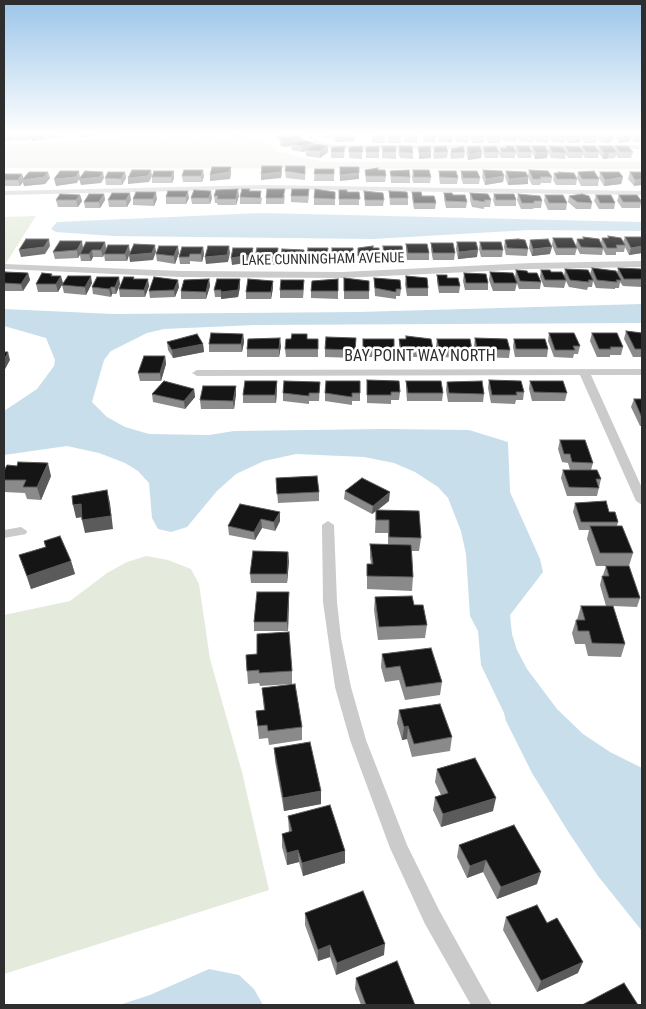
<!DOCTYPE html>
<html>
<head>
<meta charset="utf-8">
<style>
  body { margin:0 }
  #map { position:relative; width:646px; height:1009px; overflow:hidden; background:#fff; font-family:"Roboto Condensed",sans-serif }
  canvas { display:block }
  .frame { position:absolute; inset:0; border:5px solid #2e2e2e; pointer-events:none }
</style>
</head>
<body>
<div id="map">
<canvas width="646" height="1009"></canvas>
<div class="frame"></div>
</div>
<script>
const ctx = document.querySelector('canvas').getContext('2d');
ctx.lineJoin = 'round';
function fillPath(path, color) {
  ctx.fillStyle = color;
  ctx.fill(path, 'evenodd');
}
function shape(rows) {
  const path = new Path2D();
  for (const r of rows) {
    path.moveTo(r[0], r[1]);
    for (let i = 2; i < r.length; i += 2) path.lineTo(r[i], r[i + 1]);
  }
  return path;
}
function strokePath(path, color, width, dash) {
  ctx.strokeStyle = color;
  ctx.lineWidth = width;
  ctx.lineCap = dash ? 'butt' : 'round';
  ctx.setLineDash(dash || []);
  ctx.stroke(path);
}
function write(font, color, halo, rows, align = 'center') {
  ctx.font = font + ' "Roboto Condensed",sans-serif';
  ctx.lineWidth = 5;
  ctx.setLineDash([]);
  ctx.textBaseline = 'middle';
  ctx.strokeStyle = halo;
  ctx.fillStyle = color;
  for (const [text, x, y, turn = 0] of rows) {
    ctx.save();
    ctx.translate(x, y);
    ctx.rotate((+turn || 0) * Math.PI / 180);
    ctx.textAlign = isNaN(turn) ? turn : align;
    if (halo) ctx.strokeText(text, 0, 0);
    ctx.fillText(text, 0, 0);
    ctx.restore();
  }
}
const green = shape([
  [144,136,262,137,276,151,323,162,642,162,642,169,4,168,4,145],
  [36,216,4,266,4,217],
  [146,556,168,560,191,569,199,584,210,659,242,772,269,890,4,974,4,615,70,601,107,573,127,562]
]);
const water = shape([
  [262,213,642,222,642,231,529,230,373,239,114,236,56,232,51,229,57,222],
  [642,304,642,323,255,325,164,329,147,333,111,351,104,360,92,402,107,417,125,427,149,434,209,435,234,431,385,429,469,430,508,442,510,492,540,559,543,572,510,615,512,634,517,650,527,669,557,709,583,734,610,752,642,768,642,931,598,876,569,833,532,773,506,721,504,713,481,665,478,631,470,616,466,554,461,531,448,498,438,487,415,472,394,463,364,457,296,454,264,461,236,474,217,491,187,527,171,532,158,529,152,518,149,483,138,471,125,463,99,453,67,446,4,455,4,411,37,389,54,366,55,360,46,338,4,326,4,309,113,314,358,312],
  [209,969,239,975,254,989,263,1005,119,1005,150,995]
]);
const minor = shape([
  [307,133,313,133,317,140,327,144,338,145,642,145,642,149,338,149,324,147,313,142,307,133],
  [265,185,642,191,642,195,265,189,4,195,4,191,265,185],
  [642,261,642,267,531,269,342,278,181,277,4,269,4,264,181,271,342,272,531,263,642,261],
  [642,369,642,375,591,375,642,488,642,505,636,501,580,375,197,376,192,373,197,370,642,369],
  [328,521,334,525,337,602,341,638,351,687,366,740,407,845,439,910,492,1005,471,1005,425,924,390,848,350,740,335,687,323,602,322,525,328,521],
  [21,527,27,531,26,534,4,538,4,530,21,527]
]);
const wall = shape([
  [4,133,13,133,14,137,13,140,4,141],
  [30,133,31,135,45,139,32,141,31,136,29,140,16,141,15,135],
  [48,133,62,133,63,134,61,138,49,138],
  [168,133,181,133,180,135,168,134],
  [184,133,198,133,196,136,184,135],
  [200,133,214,133,213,135,200,135],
  [216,133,229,133,229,136,216,135],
  [250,133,262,133,262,135,250,135],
  [275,133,298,133,298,135,303,139,303,140,314,143,314,145,328,152,320,158,306,156,306,151,302,152,292,150,291,146,283,147,280,145,280,141,279,141],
  [323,133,353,133,355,135,354,141,336,142,333,137,326,138],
  [372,133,385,137,385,143,372,143],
  [388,133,401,137,401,143,388,143],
  [404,133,417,133,417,143,404,142],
  [423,133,435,133,436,137,435,143,424,142,423,137],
  [438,133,452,133,453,136,452,142,439,142,438,137],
  [454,133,468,133,469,137,468,143,456,142,454,136],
  [470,133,484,133,485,137,484,143,472,143,470,137],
  [485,133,499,133,501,137,500,143,488,143,485,136],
  [502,133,516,133,517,136,517,133,532,133,533,135,533,133,547,133,549,135,549,133,563,133,564,135,565,133,579,133,581,135,581,133,595,133,596,134,596,133,611,133,613,135,612,141,607,143,600,142,597,138,596,143,584,143,581,137,580,142,575,143,568,143,565,138,565,143,552,142,549,138,548,143,536,142,533,138,533,143,519,141,517,137,516,142,503,141,501,137],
  [616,133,629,133,631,135,630,141,619,143,615,137],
  [631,133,642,133,642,142,634,142,631,137],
  [345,146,344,158,331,158,331,152],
  [362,146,362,159,349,158,349,147],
  [382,146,396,152,396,159,382,158],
  [399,146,413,153,413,159,400,158,398,152],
  [506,146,515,152,516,146,532,152,532,146,548,152,549,146,565,151,565,146,581,149,582,146,598,151,599,146,614,149,615,146,633,152,631,158,618,158,616,155,615,158,603,159,599,153,598,158,585,158,582,154,582,158,568,158,566,154,565,159,551,158,548,152,547,158,535,159,532,152,531,158,518,158,516,152,515,158,501,158,499,154,500,148,506,148],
  [366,147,379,152,379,158,366,158],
  [434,147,448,152,447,158,434,159,433,153],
  [467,147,482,152,481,158,468,160,466,153],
  [483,147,499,152,498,158,485,158,483,153],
  [451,149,465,152,464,158,451,159,450,155],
  [315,169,334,169,334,181,314,181],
  [184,170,204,176,202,182,183,182,182,176],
  [365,170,378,170,386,176,385,182,366,182],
  [413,170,431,177,430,183,413,183,412,177],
  [483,170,504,176,503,182,485,185,482,177],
  [529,170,552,177,551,183,541,183,540,185,532,185,528,177,528,184,508,185,505,177,506,171,528,176],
  [154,171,174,178,172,183,152,183,152,177],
  [285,171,305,172,305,180,286,178],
  [390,171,410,177,410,183,391,183],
  [439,171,458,178,457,184,440,184,439,177],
  [461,171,480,178,479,184,463,184,461,178],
  [125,172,126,178,122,185,106,185,105,178],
  [558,172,577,179,576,185,556,185,553,180,554,173,558,173],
  [578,172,599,179,598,186,581,186,577,178],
  [600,172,623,177,621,184,604,186,599,178],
  [630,172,642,172,634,186,628,179],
  [4,174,22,174,23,178,50,178,45,184,24,186,23,182,20,186,4,186],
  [339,190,347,192,359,192,359,205,339,205],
  [168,191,189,198,186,204,166,204,166,197],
  [250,191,262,198,261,204,240,204,240,197],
  [364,191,384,200,383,206,365,206],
  [389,191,408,198,408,205,390,205],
  [335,192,335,205,314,205,314,198],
  [412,192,436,203,435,209,414,209,412,198],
  [444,193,453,195,467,202,466,208,446,208,444,199],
  [470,193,491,200,490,207,484,207,484,209,472,207,470,200],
  [104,194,105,200,100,208,85,208,84,202],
  [494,194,516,200,516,206,495,206,493,200],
  [518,194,542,201,541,208,534,208,533,209,521,209,517,200],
  [80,195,82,201,78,207,58,207,56,200],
  [285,195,284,204,266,204,266,198],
  [309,195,308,203,291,202,291,196],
  [545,195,567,203,566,210,548,210,544,201],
  [596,195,615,203,614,209,599,209,594,201],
  [619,195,641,200,642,195,642,204,641,203,640,208,622,208,617,201],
  [214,196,239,196,236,205,218,205,217,203,215,203],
  [569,196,592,203,591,209,576,209,568,202],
  [191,198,212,198,210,204,192,204],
  [133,199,157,199,154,206,133,205],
  [108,200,131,200,127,207,109,207],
  [608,236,623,242,625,237,642,237,642,253,629,255,625,247,624,252,616,252,616,255,606,255,603,249,602,255,580,254,576,246,577,239,583,239,583,237,601,243,602,238,608,238],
  [553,238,577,248,575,255,556,255,552,245],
  [505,240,528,249,527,256,506,255,504,247],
  [530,240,550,254,532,256,529,248],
  [105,242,106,249,130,252,127,261,105,261,104,254,103,257,93,257,91,261,81,261,80,255,78,258,55,259,53,252,83,247],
  [457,242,477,257,458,259,456,249],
  [480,242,503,250,502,257,481,257,479,249],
  [431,243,455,253,454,260,433,260,431,250],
  [406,244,429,253,429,260,407,260,406,251],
  [203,247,204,254,202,262,190,261,190,264,180,264,179,257],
  [278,248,278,255,277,265,256,264,255,257],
  [332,248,353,248,353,264,332,264],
  [358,248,373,248,379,257,379,264,358,263],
  [179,253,175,264,157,261,156,254],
  [304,257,303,265,281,265,281,258],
  [592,268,617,274,618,268,642,271,642,287,623,286,620,282,619,288,615,288,615,289,596,288,593,281,592,287,588,287,587,290,569,287,566,281,564,288,544,287,540,277,541,270,564,276,565,269,590,274],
  [516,270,528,273,541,282,540,289,519,289,515,278],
  [490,272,517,283,515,291,493,291,489,280],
  [28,273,30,280,23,291,4,291,4,274],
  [464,273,488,283,488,290,465,290,463,281],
  [437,275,447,278,460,286,459,293,439,293,437,282],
  [53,276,63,283,58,292,38,292,36,284],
  [406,276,428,288,428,296,407,296,405,284],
  [134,277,134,279,149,286,145,297,120,297,119,289],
  [344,278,369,291,369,299,344,299],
  [374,278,401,289,400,296,396,296,396,299,375,296],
  [209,279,210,286,206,299,181,299,181,291],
  [240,279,240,287,238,297,221,299,221,297,215,297,214,290],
  [338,279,338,299,311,298,311,291],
  [92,283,86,295,64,293,62,285],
  [120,284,116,294,112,294,111,297,93,294,92,287],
  [179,287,175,297,150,298,149,291],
  [304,287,303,298,280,298,280,290],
  [273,288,271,299,246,299,246,292],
  [626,331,642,333,642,357,633,357,624,339],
  [549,333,580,346,578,354,574,354,573,358,554,357,548,341],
  [592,333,623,347,621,355,610,355,610,357,597,357,590,341],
  [243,334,244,342,242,352,209,352,209,344],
  [356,338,355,358,325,357,325,349],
  [475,338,510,350,509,358,476,357,474,346],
  [291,339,318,339,318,357,286,357,285,349],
  [363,339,394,349,394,357,363,357],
  [399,339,433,349,432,357,400,357,399,347],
  [437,339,472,350,471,358,438,357,436,346],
  [514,339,548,349,547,357,515,357,513,347],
  [167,342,203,344,204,352,173,358,168,350],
  [281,346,279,357,247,357,247,349],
  [165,356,166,364,161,381,140,381,138,373],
  [367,380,400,392,399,400,391,400,391,404,367,403],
  [489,380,524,392,523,400,516,400,515,404,491,403,488,388],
  [360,381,360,401,352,401,352,405,325,401,325,393],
  [406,381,443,393,442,401,407,401,406,389],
  [530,381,567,393,565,401,532,401,529,389],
  [320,382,319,401,309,401,309,404,283,401,283,393],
  [447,382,484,394,483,402,448,402,446,390],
  [194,389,195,397,185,409,153,402,152,394],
  [277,389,276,403,243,403,243,395],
  [236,394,234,409,201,409,200,400],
  [634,399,642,399,642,426,640,426,631,407],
  [560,440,593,463,591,470,601,479,597,496,567,496,561,478,563,470,570,470,568,463,562,462,558,449],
  [4,471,51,476,41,500,27,499,25,493,4,492],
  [276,478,319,492,319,501,278,503],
  [345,491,389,501,378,510,421,538,419,551,412,551,413,577,412,591,367,589,367,564,371,564,370,558,370,544,388,545,388,533,375,533,376,511,372,514,344,499],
  [575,503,609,512,618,522,617,526,633,553,629,566,640,598,637,607,613,606,625,644,621,657,588,656,585,644,575,644,572,633,576,620,577,620,581,606,606,606,600,585,602,576,604,576,603,575,606,566,596,566,587,539,589,530,579,530,573,512],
  [240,504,280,521,275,531,262,528,255,540,229,535,228,526],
  [44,541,71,561,75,574,31,589,19,555,45,547],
  [289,561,287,583,251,583,250,574],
  [375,597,414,605,427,625,425,638,378,640,374,610],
  [289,601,288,631,254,631,254,622],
  [382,654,442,682,440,695,405,700,399,680,385,682,381,667],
  [246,655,292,671,292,684,260,686,259,683,248,684],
  [262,688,302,727,302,740,269,745,268,738,259,739,256,711,264,710],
  [399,710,452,737,450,751,412,757,407,739,402,740,397,723],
  [274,748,321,791,321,804,284,811,275,761],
  [437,769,493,811,441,827,433,810,435,797,441,795,435,782],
  [288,816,345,851,345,863,303,876,299,862,287,865,282,847,282,834,289,832],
  [459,845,537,884,497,899,483,872,467,878,457,857],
  [305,913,384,955,336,975,330,957,318,961,305,925],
  [506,917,578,973,537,992,503,930],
  [356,978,415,1005,361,1005,355,989]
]);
const shadedWall = shape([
  [12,133,13,133,14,137,13,140],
  [28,133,30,133,31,135,47,133,45,139,32,141,31,136,29,140],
  [81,133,94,133,94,136,82,138],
  [99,133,112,133,112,135,100,136],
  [233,133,245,133,245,135,233,136],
  [326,133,333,133,333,137,326,138],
  [298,134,298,140,303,139,304,145,291,144,291,146,283,147,283,139,282,137,282,141,280,139,280,141,279,141,279,135],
  [355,135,354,141,336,142,336,137],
  [613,135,612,141,607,143,608,137],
  [631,135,630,141,619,143,620,137],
  [453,136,452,142,448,143,448,137],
  [581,136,580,142,575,143,576,137],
  [314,143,314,149,306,150,306,151,302,152,302,146],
  [328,146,328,152,320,158,320,151],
  [431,152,431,158,419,159,419,153],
  [482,152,481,158,468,160,469,154],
  [548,152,547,158,535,159,536,153],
  [609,152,608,158,603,159,604,153],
  [282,166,282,173,281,178,261,180,261,174],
  [231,167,231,174,230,179,210,181,210,175],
  [151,170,152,176,149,182,128,184,128,178],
  [203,170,204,176,202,182,201,176],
  [79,171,80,178,103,172,104,178,101,183,81,185,79,179,77,183,56,186,54,179],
  [174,171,174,178,172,183,171,177],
  [48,172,50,178,45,184,24,186,23,182,20,186,18,180,22,174,24,180],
  [125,172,126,178,122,185,121,179],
  [359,173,359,179,340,181,340,175],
  [504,176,503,182,485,185,486,179],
  [528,177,528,184,508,185,509,179],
  [623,177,621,184,604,186,605,180],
  [642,179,642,185,634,186,635,180],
  [238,189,239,196,236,205,236,199],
  [188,191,189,198,186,204,186,197],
  [211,191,212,198,210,204,209,198],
  [156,192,157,199,154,206,153,199],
  [130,193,131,200,127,207,126,200],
  [104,194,105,200,100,208,99,202],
  [80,195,82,201,78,207,76,200],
  [49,239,50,246,45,254,21,257,19,250],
  [82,241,83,248,78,258,77,250],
  [105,242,106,249,103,257,101,250],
  [129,245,130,252,127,261,125,254],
  [155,245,156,252,153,260,130,262,129,255],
  [178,246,179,253,175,264,174,256],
  [229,246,230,253,228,262,206,264,205,257],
  [642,246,642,253,629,255,631,248],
  [203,247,204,254,202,262,201,254],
  [552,247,550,254,532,256,533,249],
  [253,248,253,255,252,262,232,265,231,258],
  [278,248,278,255,277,265,277,258],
  [328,248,327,263,307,265,307,258],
  [92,250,93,257,91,261,89,254],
  [478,250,477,257,458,259,459,252],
  [403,253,403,260,384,263,384,256],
  [28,273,30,280,23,291,21,284],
  [61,276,63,283,58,292,56,284],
  [91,276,92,283,86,295,85,287],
  [119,277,120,284,116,294,115,287],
  [148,279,149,286,145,297,144,290],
  [209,279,210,286,206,299,206,292],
  [240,279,240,287,238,297,221,299,221,292],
  [178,280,179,287,175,297,174,290],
  [273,281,273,288,271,299,271,292],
  [111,287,112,294,111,297,109,289],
  [243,334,244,342,242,352,241,344],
  [280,338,281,346,279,357,279,349],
  [203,344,204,352,173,358,172,350],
  [8,352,10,360,4,371,4,360],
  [165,356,166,364,161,381,160,373],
  [277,381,277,389,276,403,275,395],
  [236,386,236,394,234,409,233,401],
  [194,389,195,397,185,409,184,401],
  [48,463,51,476,41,500,37,487],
  [107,490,110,503,113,529,85,533,82,520],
  [390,492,389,501,372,514,373,506],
  [81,504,84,517,76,518,73,505],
  [280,512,280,521,275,531,274,522],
  [261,519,262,528,255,540,254,532],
  [288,552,289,561,287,583,287,574],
  [71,561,75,574,31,589,27,576],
  [289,592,289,601,288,631,287,622],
  [408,726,407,739,402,740,404,727],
  [321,791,321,804,284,811,283,798],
  [496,798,493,811,441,827,443,814],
  [298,850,299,862,287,865,287,853],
  [345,851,345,863,303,876,302,863],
  [486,860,483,872,467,878,470,866],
  [541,872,537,884,497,899,501,887],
  [385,944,384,955,336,975,337,963],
  [330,945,330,957,318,961,318,950],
  [583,962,578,973,537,992,541,981]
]);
const building = shape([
  [4,133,12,133,12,134,4,135,4,133],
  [15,133,28,133,28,134,15,135,15,133],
  [31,133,44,133,31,135,31,133],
  [278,133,298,133,298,134,279,135,278,133],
  [333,133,353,133,355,135,336,137,333,133],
  [372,133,385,133,385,137,373,137,372,133],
  [388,133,401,133,401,137,389,137,388,133],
  [404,133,417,133,417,137,405,137,404,133],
  [424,133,435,133,436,137,425,137,424,133],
  [439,133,452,133,453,136,440,137,439,133],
  [455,133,468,133,469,137,456,137,455,133],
  [471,133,484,133,485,137,472,137,471,133],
  [487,133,499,133,501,137,488,137,487,133],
  [503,133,516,133,517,137,504,135,503,133],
  [519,133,532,133,534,137,520,135,519,133],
  [535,133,547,133,549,137,537,137,535,133],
  [551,133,563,133,566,137,553,137,551,133],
  [567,133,579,133,581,136,576,137,569,137,567,133],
  [583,133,595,133,597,137,585,137,583,133],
  [599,133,611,133,613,135,608,137,601,137,599,133],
  [618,133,629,133,631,135,620,137,618,133],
  [633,133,642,133,642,136,636,136,633,133],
  [299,135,303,139,283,141,280,139,283,139,282,137,299,135],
  [303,140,314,143,302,146,291,144,303,140],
  [315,144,328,146,320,151,306,150,315,144],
  [345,146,344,152,331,152,332,147,345,146],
  [362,146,363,152,349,152,349,147,362,146],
  [379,146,379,152,366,152,366,147,379,146],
  [382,146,396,146,396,152,383,152,382,146],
  [399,146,412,146,413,153,400,152,399,146],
  [430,146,431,152,419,153,418,147,430,146],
  [446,146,448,152,435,152,434,147,446,146],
  [463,146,465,152,452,153,451,149,463,146],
  [480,146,482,152,469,154,467,147,480,146],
  [496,146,499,152,485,152,483,147,496,146],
  [506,146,513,146,516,152,502,152,500,148,507,148,506,146],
  [516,146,529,146,532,152,519,152,516,146],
  [532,146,545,146,548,152,536,153,532,146],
  [549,146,563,147,566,153,552,152,549,146],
  [565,146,580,147,583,152,569,152,565,146],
  [582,146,595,146,599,152,586,152,582,146],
  [599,146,612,146,617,152,604,153,599,146],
  [615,146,628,146,633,152,620,152,615,146],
  [262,166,282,166,281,172,261,174,262,166],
  [286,166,305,166,305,174,285,171,286,166],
  [212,167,231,167,229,172,210,175,212,167],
  [340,167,359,167,359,173,340,175,340,167],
  [378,168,378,170,385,170,386,176,366,176,365,170,378,168],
  [315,169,334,169,334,174,314,174,315,169],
  [132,170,151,170,148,176,128,178,132,170],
  [184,170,203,170,201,176,182,176,184,170],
  [409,170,410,177,391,176,390,171,409,170],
  [413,170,429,170,431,177,414,177,413,170],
  [483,170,502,171,504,176,486,179,483,170],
  [529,170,548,171,552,177,540,177,541,179,533,179,529,170],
  [60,171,79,171,76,177,54,179,60,171],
  [85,171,103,172,100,177,79,179,85,171],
  [154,171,174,171,171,177,152,177,154,171],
  [439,171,456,171,458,178,440,177,439,171],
  [461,171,477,171,480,178,463,178,461,171],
  [506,171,526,172,528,177,509,179,506,171],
  [594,171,599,179,582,179,578,172,594,171],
  [29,172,48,172,44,177,22,180,29,172],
  [108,172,125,172,121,179,105,178,108,172],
  [558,172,574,173,577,179,557,179,554,173,559,173,558,172],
  [600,172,619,172,623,177,605,180,600,172],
  [630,172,642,172,642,179,635,180,630,172],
  [4,174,22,174,18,180,4,180,4,174],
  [238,189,236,199,217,199,218,196,214,196,216,190,238,189],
  [242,189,250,189,249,191,261,191,260,198,240,197,242,189],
  [267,189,285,189,283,198,266,198,267,189],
  [292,189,309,189,308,196,291,196,292,189],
  [315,189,335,192,335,199,314,198,315,189],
  [194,190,211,191,209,198,191,198,194,190],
  [339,190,347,190,347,192,359,192,360,199,339,199,339,190],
  [168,191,188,191,186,197,166,197,168,191],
  [364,191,383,193,384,200,365,200,364,191],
  [389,191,407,192,408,198,390,198,389,191],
  [136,192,156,192,153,199,133,199,136,192],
  [412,192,421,192,422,196,434,196,436,203,414,203,412,192],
  [112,193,130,193,126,200,108,200,112,193],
  [444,193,452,193,453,195,465,195,467,202,446,201,444,193],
  [470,193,488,194,491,200,484,200,485,202,473,200,470,193],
  [60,194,80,195,76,200,56,200,60,194],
  [89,194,104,194,99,202,84,202,89,194],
  [494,194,514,194,516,200,496,200,494,194],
  [518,194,540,196,542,201,534,201,534,203,522,203,518,194],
  [582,194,589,196,592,203,577,202,569,196,582,194],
  [545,195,563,195,567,203,549,203,545,195],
  [596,195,611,195,615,203,600,203,596,195],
  [619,195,637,195,642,202,623,202,619,195],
  [608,236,621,238,625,245,616,245,617,248,607,248,602,238,609,238,608,236],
  [583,237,599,239,603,248,581,247,577,239,584,239,583,237],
  [625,237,642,237,642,246,631,248,625,237],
  [553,238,572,238,577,248,557,248,553,238],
  [26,239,49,239,44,247,19,250,26,239],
  [518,239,525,240,528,249,507,248,505,240,518,239],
  [548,239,552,247,533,249,530,240,548,239],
  [60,241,82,241,77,250,53,252,60,241],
  [86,242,105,242,101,250,92,250,89,254,80,254,86,242],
  [457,242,476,242,478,250,459,252,457,242],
  [480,242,501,242,503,250,482,250,480,242],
  [431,243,453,243,455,253,433,253,431,243],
  [134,244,155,245,152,253,129,255,134,244],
  [406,244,427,244,429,253,408,253,406,244],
  [108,245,129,245,125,254,104,254,108,245],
  [159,246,178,246,174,256,156,254,159,246],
  [208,246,229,246,227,255,205,257,208,246],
  [373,246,373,248,379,248,379,257,358,256,358,248,373,246],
  [383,246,402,246,403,253,384,256,383,246],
  [182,247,203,247,201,254,190,254,189,257,179,257,182,247],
  [233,248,253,248,251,255,231,258,233,248],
  [257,248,278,248,277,258,255,257,257,248],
  [308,248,328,248,327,256,307,258,308,248],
  [332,248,353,248,353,257,332,256,332,248],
  [282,249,304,250,303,258,281,258,282,249],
  [592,268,616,271,621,280,616,280,617,282,597,280,592,268],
  [618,268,641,269,642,271,642,279,624,279,618,268],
  [565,269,588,270,593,280,588,280,589,282,570,280,565,269],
  [516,270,527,271,528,273,537,273,541,282,520,281,516,270],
  [541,270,550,270,551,272,562,272,566,280,545,280,541,270],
  [5,272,28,273,21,284,4,283,4,274,5,272],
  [490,272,513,273,517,283,494,283,490,272],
  [42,273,52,274,51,276,61,276,56,284,36,284,42,273],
  [464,273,486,274,488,283,466,283,464,273],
  [437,275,447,275,447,278,458,278,460,286,439,286,437,275],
  [68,276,91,276,85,287,62,285,68,276],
  [406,276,427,278,428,288,407,288,406,276],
  [97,277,119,277,115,287,111,287,109,289,92,287,97,277],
  [124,277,134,277,133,279,148,279,144,290,119,289,124,277],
  [154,277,178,280,174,290,149,291,154,277],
  [344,278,369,281,369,291,344,291,344,278],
  [374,278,400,280,401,289,396,289,396,292,375,288,374,278],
  [209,279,206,292,181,291,184,280,209,279],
  [217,279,240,279,238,290,221,292,221,290,214,290,217,279],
  [248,279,273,281,271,292,246,292,248,279],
  [338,279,338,291,311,291,312,281,338,279],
  [281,280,304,280,303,290,280,290,281,280],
  [626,331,642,333,642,349,635,349,626,331],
  [211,333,243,334,241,344,209,344,211,333],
  [549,333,574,333,580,346,573,346,575,350,555,350,549,333],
  [592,333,617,333,623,347,610,347,611,349,599,349,592,333],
  [197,334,203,344,172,350,167,342,197,334],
  [292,334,307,334,307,339,318,339,318,349,285,349,286,339,291,339,292,334],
  [406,336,431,339,433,349,401,349,399,339,406,339,406,336],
  [326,337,356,338,355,350,325,349,326,337],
  [280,338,279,349,247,349,248,339,280,338],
  [475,338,507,339,510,350,477,349,475,338],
  [363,339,394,339,394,349,363,349,363,339],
  [437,339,470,339,472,350,439,349,437,339],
  [514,339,545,339,548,349,516,349,514,339],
  [4,352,8,352,4,360,4,352],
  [144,356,165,356,160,373,138,373,144,356],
  [367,380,399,381,400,392,391,392,391,395,367,395,367,380],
  [489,380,521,381,524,392,516,392,517,395,492,395,489,380],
  [164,381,194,389,184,401,152,394,164,381],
  [245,381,277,381,275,395,243,395,245,381],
  [284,381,320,382,319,393,309,393,309,396,283,393,284,381],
  [326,381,360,381,360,393,352,393,352,397,325,393,326,381],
  [406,381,441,381,443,393,408,393,406,381],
  [482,381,484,394,449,393,447,382,482,381],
  [530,381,563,381,567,393,534,392,530,381],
  [203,386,236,386,233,401,200,400,203,386],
  [634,399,642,399,642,418,634,399],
  [560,440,585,440,593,463,572,462,570,454,564,454,560,440],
  [18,462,48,463,37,487,23,487,26,480,4,480,4,471,7,465,17,466,18,462],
  [563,470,597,470,601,479,596,479,599,488,569,487,563,470],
  [317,476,319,492,277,494,276,478,317,476],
  [362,478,390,492,373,506,345,491,362,478],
  [107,490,111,516,82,520,81,504,73,505,72,496,107,490],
  [606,501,609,512,615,512,618,522,581,522,575,503,606,501],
  [240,504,280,512,274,522,261,519,254,532,228,526,240,504],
  [376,510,419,511,421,538,389,537,389,520,376,520,376,510],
  [590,526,622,526,633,553,600,553,590,526],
  [60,536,71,561,27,576,19,555,46,547,44,541,60,536],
  [370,544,411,545,413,577,367,576,367,564,373,564,370,544],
  [253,551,288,552,287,574,250,574,253,551],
  [606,566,629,566,640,598,609,598,602,576,609,576,606,566],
  [257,592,289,592,287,622,254,622,257,592],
  [412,596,414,605,423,605,427,625,379,627,375,597,412,596],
  [581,606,613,606,625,644,592,643,589,631,578,631,576,620,585,620,581,606],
  [289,632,292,671,259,673,259,670,247,671,246,655,257,654,257,634,289,632],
  [431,648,442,682,406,687,400,666,386,668,382,654,431,648],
  [295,684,302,727,268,731,267,725,258,726,256,711,265,710,262,688,295,684],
  [440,704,452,737,414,744,408,726,404,727,399,710,440,704],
  [310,742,321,791,283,798,274,748,310,742],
  [475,758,496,798,443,814,435,797,448,793,437,769,475,758],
  [330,805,345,851,302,863,298,850,287,853,282,834,292,831,288,816,330,805],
  [514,825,541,872,501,887,486,860,470,866,459,845,514,825],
  [363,891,385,944,337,963,330,945,318,950,305,913,363,891],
  [537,905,547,923,557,918,583,962,541,981,506,917,537,905],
  [397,961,415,1005,366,1005,356,978,397,961],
  [624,983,638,1005,582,1005,624,983]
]);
const farStreetnames = [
  ["LAKE CUNNINGHAM AVENUE",323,260,-1]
];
const streetNames = [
  ["BAY POINT WAY NORTH",420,357]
];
fillPath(green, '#e4ebdc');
fillPath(water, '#c8deeb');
fillPath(minor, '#cbcbcb');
fillPath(wall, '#8a8a8a');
fillPath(shadedWall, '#5b5b5b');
fillPath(building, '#151515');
strokePath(building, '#5b5b5b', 1);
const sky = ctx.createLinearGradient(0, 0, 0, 274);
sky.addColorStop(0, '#9bc5e9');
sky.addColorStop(0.49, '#fff');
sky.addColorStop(1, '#ffffff00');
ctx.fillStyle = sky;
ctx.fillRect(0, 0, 646, 274);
write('14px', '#2e2e2e', '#fff', farStreetnames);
write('16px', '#2e2e2e', '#fff', streetNames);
</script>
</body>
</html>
